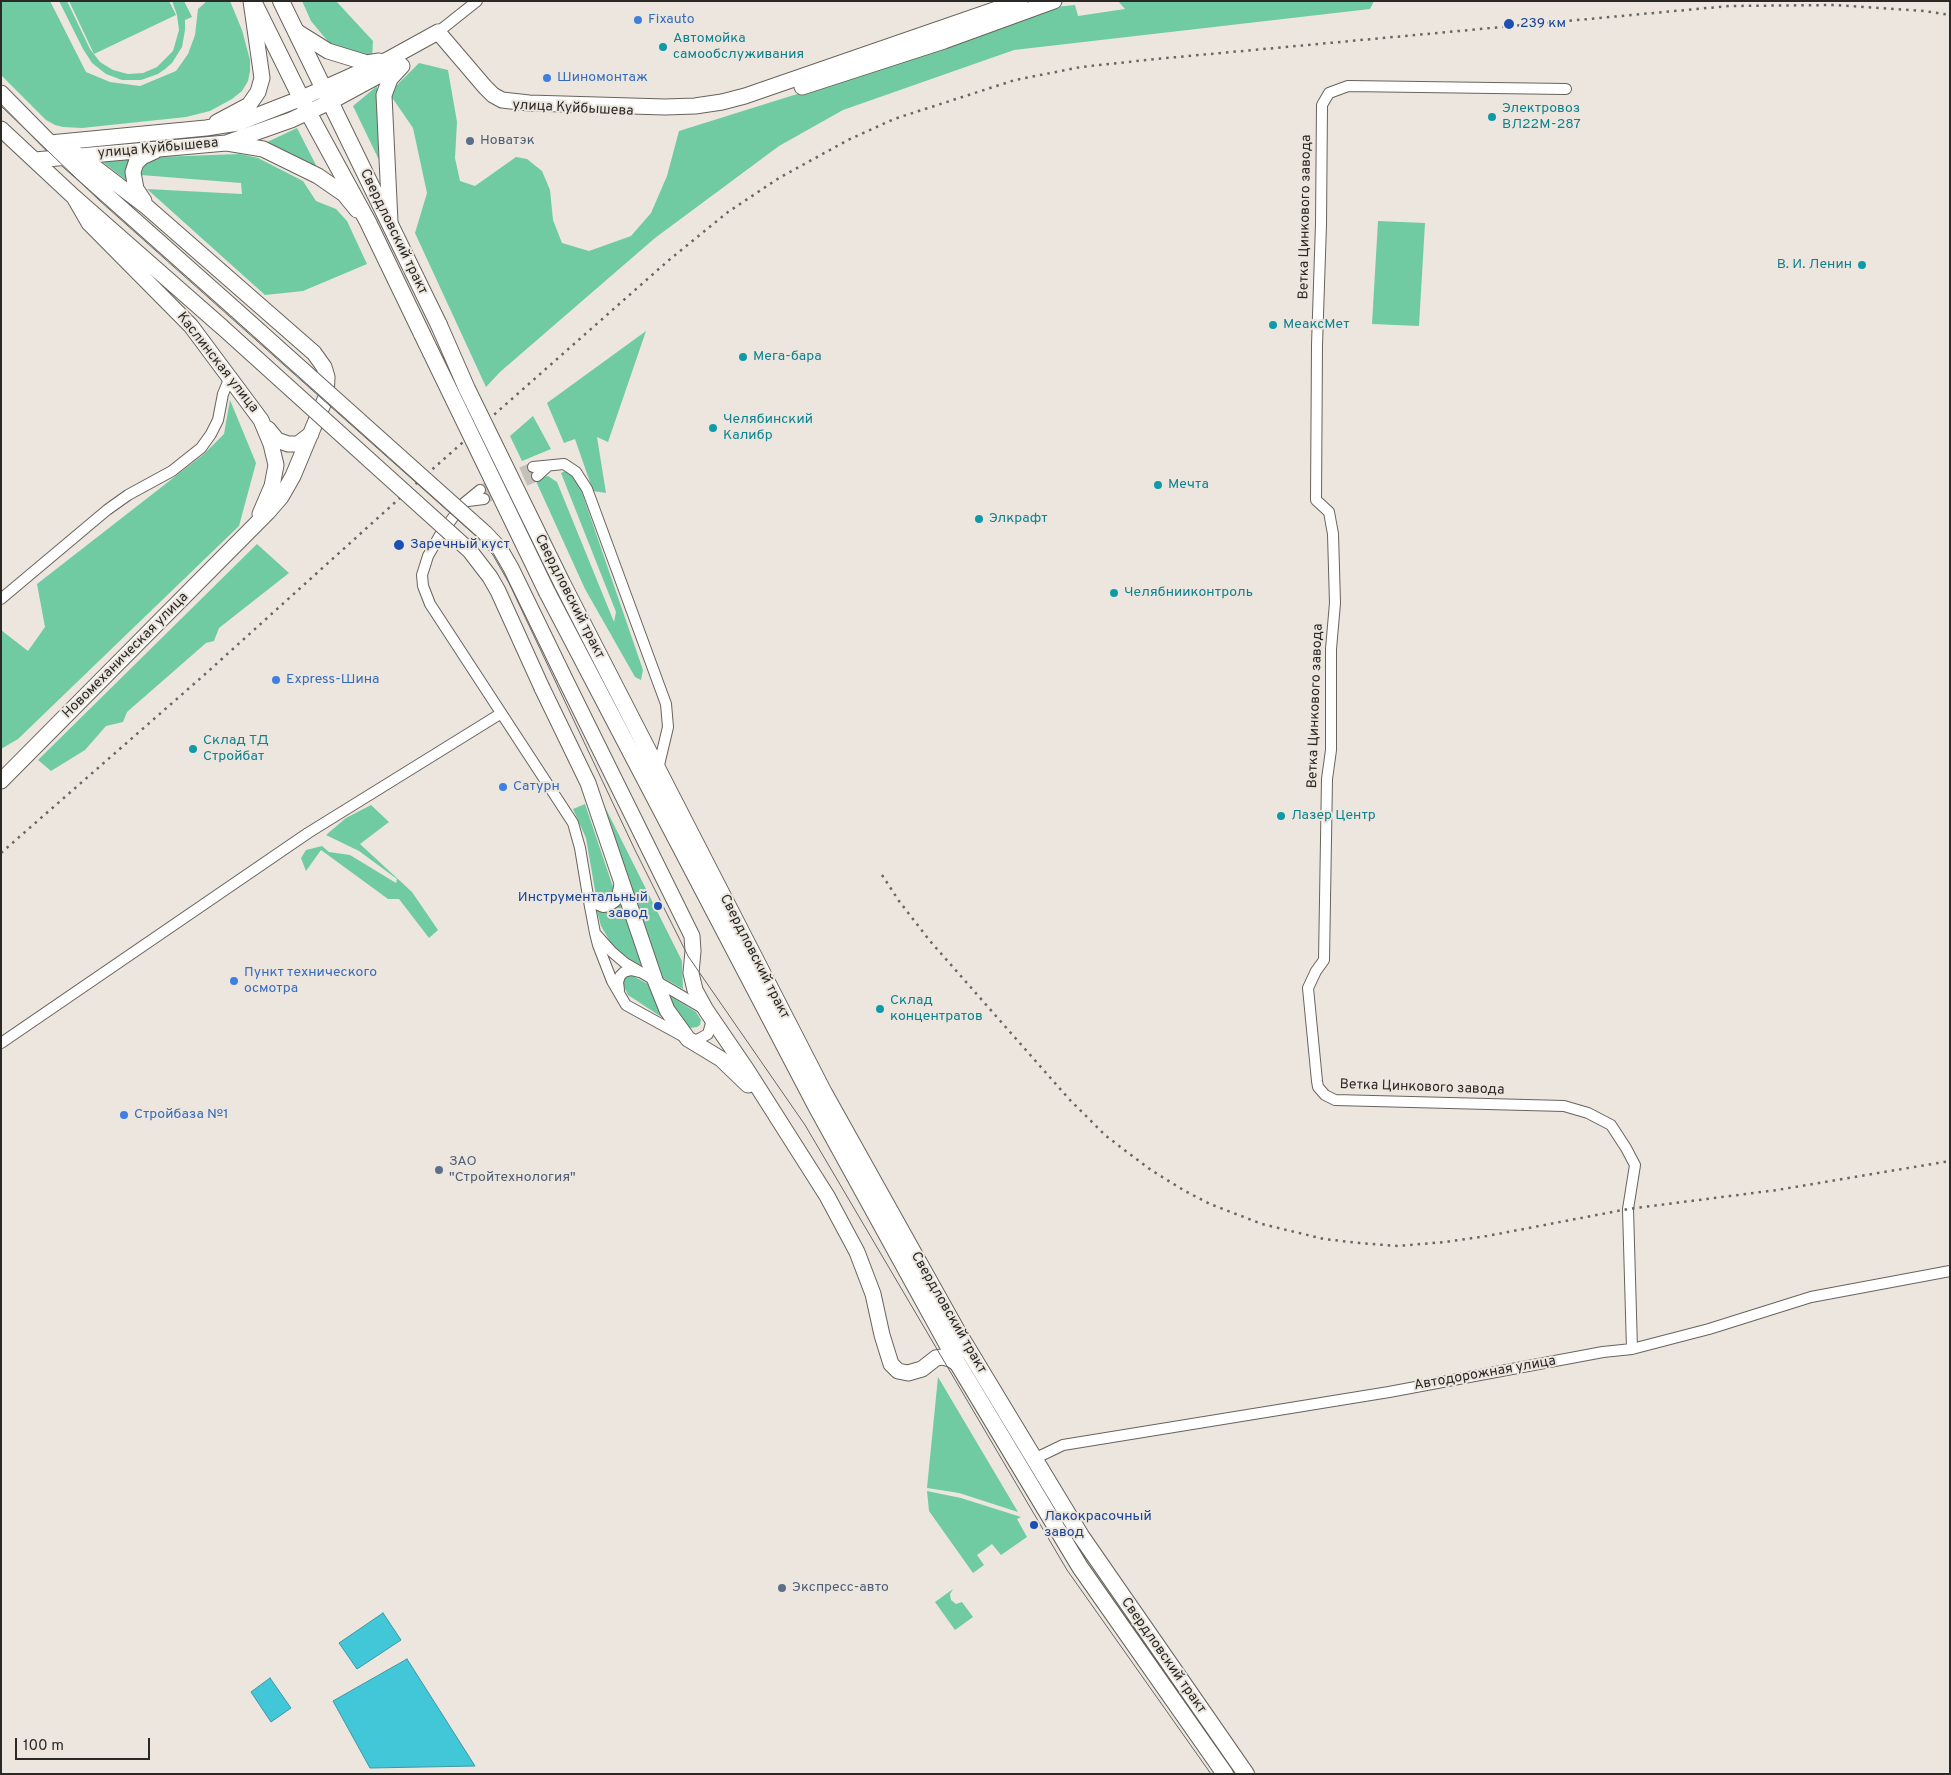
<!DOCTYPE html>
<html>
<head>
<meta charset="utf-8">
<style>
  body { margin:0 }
  #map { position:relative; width:1951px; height:1775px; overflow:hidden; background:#ece6de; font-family:Overpass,sans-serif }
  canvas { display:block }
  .frame { position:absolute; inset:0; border:2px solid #2b2926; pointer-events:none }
  .scale { position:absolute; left:15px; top:1738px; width:135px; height:22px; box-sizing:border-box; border:2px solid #2b2926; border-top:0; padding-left:6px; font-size:15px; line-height:18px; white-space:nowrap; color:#2b2926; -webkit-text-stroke:4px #ece6de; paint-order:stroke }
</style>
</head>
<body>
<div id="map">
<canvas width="1951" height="1775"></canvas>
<div class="frame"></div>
<div class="scale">100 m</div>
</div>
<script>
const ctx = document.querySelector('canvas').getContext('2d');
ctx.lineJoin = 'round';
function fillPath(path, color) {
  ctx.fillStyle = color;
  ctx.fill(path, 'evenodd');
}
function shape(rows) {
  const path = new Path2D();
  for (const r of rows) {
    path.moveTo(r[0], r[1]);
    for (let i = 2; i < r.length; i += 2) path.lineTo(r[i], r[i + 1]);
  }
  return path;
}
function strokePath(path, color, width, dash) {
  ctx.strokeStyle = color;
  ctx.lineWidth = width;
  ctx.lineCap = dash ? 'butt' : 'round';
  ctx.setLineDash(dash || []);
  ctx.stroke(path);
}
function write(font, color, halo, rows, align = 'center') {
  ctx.font = font + ' Overpass,sans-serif';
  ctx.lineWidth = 4;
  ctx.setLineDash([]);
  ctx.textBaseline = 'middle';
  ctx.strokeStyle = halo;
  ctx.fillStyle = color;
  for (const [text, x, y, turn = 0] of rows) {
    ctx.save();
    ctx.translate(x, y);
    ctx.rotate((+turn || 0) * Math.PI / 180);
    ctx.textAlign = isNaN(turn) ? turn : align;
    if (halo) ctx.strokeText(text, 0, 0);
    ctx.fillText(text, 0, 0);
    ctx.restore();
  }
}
const green = shape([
  [1,1,50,1,86,72,110,82,140,86,176,71,188,54,195,35,198,9,207,1,230,1,242,30,250,60,250,71,248,81,242,91,232,99,210,111,186,117,82,128,63,127,55,125,46,120,1,75],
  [59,1,67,1,90,49,100,62,113,70,128,74,143,73,157,67,173,51,179,30,177,15,172,1,184,1,192,17,185,20,185,30,182,47,172,63,165,69,158,74,141,80,122,80,106,74,92,63,83,49],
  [69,1,169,1,176,15,94,54],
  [302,1,336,1,373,41,372,59,331,45,311,21],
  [1118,1,1374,1,1370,9,1014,50,843,110,779,146,655,238,500,372,486,387,415,233,427,193,413,128,389,93,419,63,448,70,457,122,455,158,460,181,475,186,516,157,527,159,542,171,550,190,553,220,562,243,589,251,631,236,651,213,667,176,679,131,976,38,1044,8,1075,5,1078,16,1125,9],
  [377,86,379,160,353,106],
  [297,128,319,171,263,144],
  [240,154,258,158,303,181,316,201,336,209,347,221,367,264,303,291,265,295,147,189,242,194,241,183,141,175,144,166,150,160,157,157],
  [136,156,130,183,100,160],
  [1378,221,1425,223,1419,326,1372,324],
  [646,331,608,442,597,437,606,493,593,491,575,439,564,443,547,403],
  [230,400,256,463,239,526,18,739,1,749,1,630,28,651,45,627,37,584,204,454,224,434],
  [533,416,551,449,522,461,510,436],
  [567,470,579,484,643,670,641,680,635,677,585,589,535,479,548,476,557,482,614,622,616,612,561,473],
  [257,544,289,573,219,628,214,641,206,643,127,712,123,722,106,726,85,750,51,771,38,760],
  [585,804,613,887,612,896,604,901,600,900,596,896,586,838,573,809],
  [371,805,389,822,360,844,412,892,438,930,429,938,399,899,388,899,321,850,306,871,301,858,306,850,322,846,329,852,350,855,396,883,397,879,359,851,326,835,346,818],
  [605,807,682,961,683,989,660,976],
  [622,900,644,967,615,950,601,926,597,911,610,911,615,909],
  [624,975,631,975,648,984,663,1018,628,995,622,982],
  [665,993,696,1012,701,1020,700,1025,697,1027,690,1028,681,1021],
  [938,1377,1018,1512,959,1493,927,1488],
  [927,1491,961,1498,1021,1517,1017,1519,1027,1537,1001,1555,992,1544,977,1555,984,1565,973,1573,929,1511],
  [953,1589,950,1594,951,1600,956,1604,962,1602,973,1617,955,1630,935,1602]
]);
const water = shape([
  [383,1613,401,1640,357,1669,339,1643,383,1613],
  [407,1659,475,1766,370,1768,333,1701,407,1659],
  [270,1678,291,1708,271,1722,251,1692,270,1678]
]);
const minorTunnel = shape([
  [480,490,533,467],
  [484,499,537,476]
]);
const minor = shape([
  [438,32,477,1],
  [1566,89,1348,86,1329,93,1322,105,1321,224,1317,345,1316,500,1329,512,1333,534,1335,603,1331,649,1331,750,1327,779,1324,960,1316,971,1308,988,1317,1081,1318,1087,1325,1095,1335,1100,1564,1106,1588,1113,1611,1125,1626,1148,1635,1165,1628,1209,1632,1349],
  [533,467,564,464,576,472,587,489,666,704,668,727,658,769],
  [537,476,548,466],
  [480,490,463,504,440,535,428,556,422,575,423,586,430,604,573,823,580,848,588,896,595,933,598,945,612,981,626,1005,688,1039,697,1040,708,1034,711,1023,706,1010,625,963,612,952,595,933],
  [468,501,484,499],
  [1,599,107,510,128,495,172,471,201,448,211,434,218,420,223,394,230,377],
  [588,896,596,904,603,907,609,906,616,901,620,882],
  [619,990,618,982,620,976,624,972,631,970,639,972],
  [1,1043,308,833,500,714],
  [1034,1459,1063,1445,1389,1392,1603,1352,1632,1349,1709,1329,1811,1297,1950,1271]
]);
const secondary = shape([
  [296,31,328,51,367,63,379,61],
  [802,87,944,41,1054,1],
  [1,93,65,158,236,310],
  [217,122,249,105,258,92,262,78,251,1],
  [1,129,74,197,222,327],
  [50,143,206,128,238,123,302,98,389,59,438,32,485,87,493,95,502,100,529,103,665,107,695,106,722,102,745,96,1020,1],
  [227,143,263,149,318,176,344,194,357,210],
  [35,160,226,143,291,120,330,102,400,64],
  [74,197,89,223,191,326,261,420,271,444,276,465,272,486,260,514],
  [144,201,136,189,133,172,136,163,142,157,155,151],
  [390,222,384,95,390,79,402,66],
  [268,429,277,440,288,444,298,444,311,434],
  [565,679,692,936,693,951,691,973,695,990,706,1010,747,1070,827,1196,857,1252,873,1294,882,1335,891,1364,898,1371,908,1373,922,1369,936,1358,942,1357,950,1359,958,1364],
  [542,688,588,783,655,980,667,1010,688,1039,721,1059,748,1085],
  [1,781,268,512,281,497,293,476,326,397,327,377,324,367,314,353,147,207,80,156,52,143]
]);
const primary = shape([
  [253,1,308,112,368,222,422,334],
  [281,1,439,325],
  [562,583,824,1093,957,1331,1081,1536,1246,1774],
  [547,592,816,1106,958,1364,1080,1567,1225,1774]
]);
const tram = shape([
  [1,106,100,201,477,537,493,555,509,583,635,850,688,956,805,1125,1067,1570,1211,1774]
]);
const rail = shape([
  [1,853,203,676,401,497,669,260,728,212,779,178,848,140,894,119,1015,80,1081,67,1156,59,1729,6,1835,5,1924,11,1950,15],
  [882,875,899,901,930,941,1069,1099,1106,1136,1151,1170,1185,1191,1210,1204,1262,1224,1324,1239,1359,1243,1398,1246,1445,1242,1487,1236,1628,1209,1777,1190,1950,1161]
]);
const secondaryBridge = shape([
  [236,310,485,533,500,549,511,568,565,679],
  [222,327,470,551,490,577,498,591,542,688]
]);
const primaryBridge = shape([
  [439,325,467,389,562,583],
  [422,334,547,592]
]);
const markers = [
  [638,20,5,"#3f7fe0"],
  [1509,24,6,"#1a4fb4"],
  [663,47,5,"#0f9aa8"],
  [547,78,5,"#3f7fe0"],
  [1492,117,5,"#0f9aa8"],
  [470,141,5,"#5c6f8a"],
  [1862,265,5,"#0f9aa8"],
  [1273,325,5,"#0f9aa8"],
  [743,357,5,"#0f9aa8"],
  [713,428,5,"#0f9aa8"],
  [1158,485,5,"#0f9aa8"],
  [979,519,5,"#0f9aa8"],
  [399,545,6,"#1a4fb4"],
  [1114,593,5,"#0f9aa8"],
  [276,680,5,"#3f7fe0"],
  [193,749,5,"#0f9aa8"],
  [503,787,5,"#3f7fe0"],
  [1281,816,5,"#0f9aa8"],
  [658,906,5,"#1a4fb4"],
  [234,981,5,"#3f7fe0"],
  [880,1009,5,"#0f9aa8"],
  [124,1115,5,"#3f7fe0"],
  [439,1170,5,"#5c6f8a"],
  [1034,1525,5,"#1a4fb4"],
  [782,1588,5,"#5c6f8a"]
];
const shopNames = [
  ["Fixauto",648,20],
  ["Шиномонтаж",557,78],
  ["Express-Шина",286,680],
  ["Сатурн",513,787],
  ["Пункт технического",244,973],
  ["осмотра",244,989],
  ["Стройбаза №1",134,1115]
];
const transitNames = [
  ["239 км",1520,24],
  ["Заречный куст",410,545],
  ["Инструментальный",648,898,"right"],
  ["завод",648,914,"right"],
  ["Лакокрасочный",1044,1517],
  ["завод",1044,1533]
];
const cultureNames = [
  ["Автомойка",673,39],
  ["самообслуживания",673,55],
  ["Электровоз",1502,109],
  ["ВЛ22М-287",1502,125],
  ["В. И. Ленин",1852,265,"right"],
  ["МеаксМет",1283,325],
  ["Мега-бара",753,357],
  ["Челябинский",723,420],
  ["Калибр",723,436],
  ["Мечта",1168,485],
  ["Элкрафт",989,519],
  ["Челябнииконтроль",1124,593],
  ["Склад ТД",203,741],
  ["Стройбат",203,757],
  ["Лазер Центр",1291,816],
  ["Склад",890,1001],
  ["концентратов",890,1017]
];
const streetNames = [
  ["улица Куйбышева",573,109,3],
  ["улица Куйбышева",158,149,-5],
  ["Ветка Цинкового завода",1306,217,-89],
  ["Свердловский тракт",393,232,64],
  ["Каслинская улица",217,363,52],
  ["Свердловский тракт",569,597,63],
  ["Новомеханическая улица",126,656,-45],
  ["Ветка Цинкового завода",1316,706,-88],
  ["Свердловский тракт",754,957,63],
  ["Ветка Цинкового завода",1422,1088,2],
  ["Свердловский тракт",948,1313,60],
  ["Автодорожная улица",1485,1374,-10],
  ["Свердловский тракт",1163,1656,55]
];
const serviceNames = [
  ["Новатэк",480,141],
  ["ЗАО",449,1162],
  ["\"Стройтехнология\"",449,1178],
  ["Экспресс-авто",792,1588]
];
fillPath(green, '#70cba3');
fillPath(water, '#42c7d8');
strokePath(water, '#3b98a3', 1);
strokePath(minorTunnel, '#c5c0b9', 10, [10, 5]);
strokePath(minor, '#68635c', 12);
strokePath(secondary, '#68635c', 17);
strokePath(primary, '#68635c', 18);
strokePath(minor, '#fff', 10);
strokePath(secondary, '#fff', 15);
strokePath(primary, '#fff', 16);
strokePath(tram, '#696662', 1);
strokePath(rail, '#696662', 2.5, [2.5, 5]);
strokePath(secondaryBridge, '#68635c', 17, []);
strokePath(primaryBridge, '#68635c', 18, []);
strokePath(secondaryBridge, '#fff', 15);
strokePath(primaryBridge, '#fff', 16);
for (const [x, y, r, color] of markers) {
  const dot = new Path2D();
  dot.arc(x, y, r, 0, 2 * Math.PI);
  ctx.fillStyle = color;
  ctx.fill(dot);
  strokePath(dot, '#ece6de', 2);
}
write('14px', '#366cbe', '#ece6de', shopNames, 'left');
write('14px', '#164399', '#ece6de', transitNames, 'left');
write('14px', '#0d838f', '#ece6de', cultureNames, 'left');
write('14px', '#2b2926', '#ece6de', streetNames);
write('14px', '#4e5e75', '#ece6de', serviceNames, 'left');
</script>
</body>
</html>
